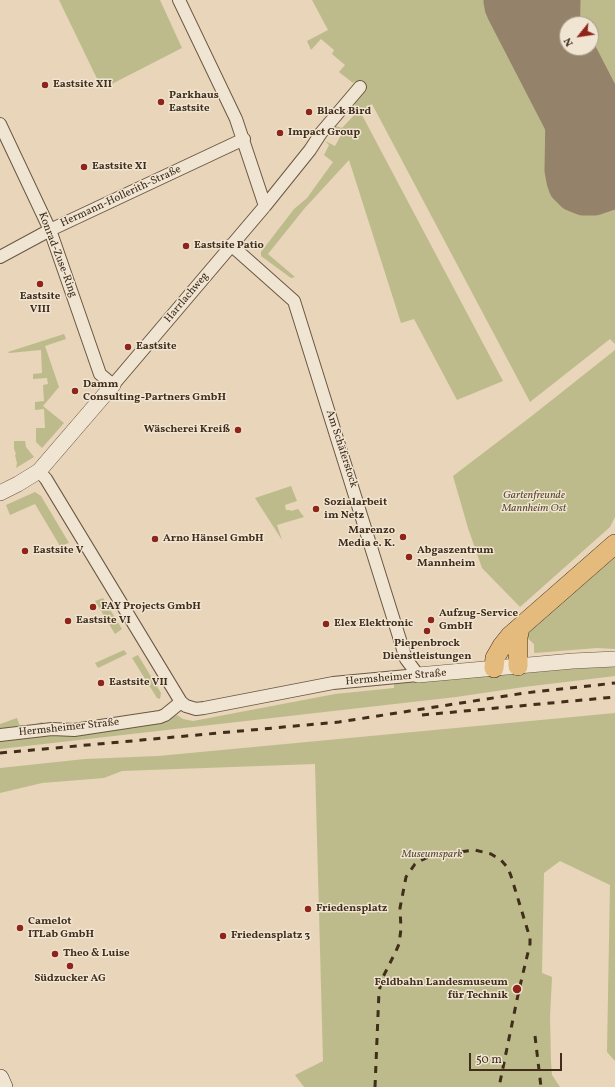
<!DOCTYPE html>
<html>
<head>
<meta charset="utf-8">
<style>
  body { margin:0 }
  #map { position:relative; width:615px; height:1087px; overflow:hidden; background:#e8d5ba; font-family:Vollkorn,serif }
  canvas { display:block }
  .north { position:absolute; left:559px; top:16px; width:40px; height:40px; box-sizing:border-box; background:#f0e4d2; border:1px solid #aa9b88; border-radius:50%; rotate:240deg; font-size:11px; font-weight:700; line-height:16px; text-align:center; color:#402e1a }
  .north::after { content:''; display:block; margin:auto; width:14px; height:18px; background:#8f2418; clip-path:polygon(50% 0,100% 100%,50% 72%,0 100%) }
  .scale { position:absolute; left:469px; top:1053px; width:93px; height:18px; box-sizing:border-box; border:2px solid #402e1a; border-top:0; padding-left:5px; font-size:12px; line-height:14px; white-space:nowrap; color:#402e1a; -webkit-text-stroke:3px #f0e4d2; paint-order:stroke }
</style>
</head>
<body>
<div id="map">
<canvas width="615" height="1087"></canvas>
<div class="north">N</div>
<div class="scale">50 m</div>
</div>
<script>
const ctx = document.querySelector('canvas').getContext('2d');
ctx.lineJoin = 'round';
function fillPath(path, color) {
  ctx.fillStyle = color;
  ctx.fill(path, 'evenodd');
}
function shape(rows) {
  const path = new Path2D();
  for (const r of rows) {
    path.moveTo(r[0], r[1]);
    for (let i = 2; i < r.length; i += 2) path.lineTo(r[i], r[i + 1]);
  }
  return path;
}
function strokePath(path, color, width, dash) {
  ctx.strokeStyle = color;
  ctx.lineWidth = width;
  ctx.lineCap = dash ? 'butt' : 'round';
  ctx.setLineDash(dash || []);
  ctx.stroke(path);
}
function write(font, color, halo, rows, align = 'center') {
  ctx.font = font + ' Vollkorn,serif';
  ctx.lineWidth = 3;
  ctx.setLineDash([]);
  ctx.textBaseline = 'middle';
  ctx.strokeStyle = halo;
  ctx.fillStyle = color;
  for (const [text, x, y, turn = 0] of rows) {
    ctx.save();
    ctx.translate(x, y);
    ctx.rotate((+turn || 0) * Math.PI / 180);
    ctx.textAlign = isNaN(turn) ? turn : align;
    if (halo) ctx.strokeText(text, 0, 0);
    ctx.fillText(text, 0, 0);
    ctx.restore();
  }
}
const green = shape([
  [59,0,160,0,182,48,102,89],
  [312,0,499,0,548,96,553,191,560,201,566,205,579,211,587,212,595,211,615,202,615,344,610,339,530,402,372,104,366,108,368,111,362,115,503,381,457,400,414,319,401,323,349,160,304,209,268,254,295,277,291,278,261,256,261,252,294,209,307,198,333,162,324,155,329,145,325,141,335,146,341,135,332,129,332,125,342,128,358,111,353,100,362,91,355,81,353,83,339,72,345,65,332,54,334,50,321,39,311,50,307,41,328,30],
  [574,0,615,0,615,125,582,59,578,48,591,48,591,24,574,24],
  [64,334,66,339,45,346,59,387,43,406,64,423,42,448,36,442,36,428,45,428,44,409,35,410,35,402,44,401,43,385,48,384,47,378,33,379,33,374,42,373,41,350,9,353,8,352],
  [615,350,615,517,610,527,520,607,482,568,468,528,453,476,533,415],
  [14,441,25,441,26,447,34,457,16,468,17,463,15,455,16,454,14,449],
  [291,486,297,501,285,505,286,510,290,510,291,511,298,509,304,517,277,525,282,540,255,498],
  [35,492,41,496,69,543,60,546,35,504,10,515,6,505],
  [615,554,615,649,597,648,535,653,534,652,534,644,525,636,534,626],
  [103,598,122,629,115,634,95,601],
  [124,650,127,654,98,668,95,663],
  [138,655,161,693,160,699,157,698,132,658],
  [615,665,615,676,524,687,456,697,0,749,0,724,17,718,21,729,42,722,56,733,161,722,177,715,183,719,193,721,335,694,394,688,394,684],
  [615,713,615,1061,607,1052,610,885,560,861,544,873,542,973,552,977,550,1017,551,1062,552,1075,560,1087,304,1087,295,1075,323,1061,315,764,122,771,104,778,42,783,0,793,0,768,85,759,158,756]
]);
const taxiway = shape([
  [564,0,561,170,563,181,565,187,573,195,583,199,595,199,615,192],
  [607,159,615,165]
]);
const runway = shape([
  [525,0,607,159]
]);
const minor = shape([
  [179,0,236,119,265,206],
  [0,124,50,230,100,374,113,385,265,206,310,150,321,133,360,87],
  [231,245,294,301,406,659,418,675],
  [0,257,50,230,244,139],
  [39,471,46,479,181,702,186,706,196,709,204,708,333,683,418,675],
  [0,735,52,729,74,730,160,717,165,715,181,702]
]);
const tertiary = shape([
  [0,493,18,484,39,471,113,385],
  [418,675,573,661,615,659]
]);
const secondary = shape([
  [0,1078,4,1087]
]);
const primary = shape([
  [518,666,518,637,520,628],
  [494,668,495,658,502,646,510,636,615,544]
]);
const rail = shape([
  [422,715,615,697],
  [0,753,339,722,525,693,615,683],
  [535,1036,541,1087],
  [375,1087,379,991,383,977,396,951,399,944,401,929,400,908,406,877,415,864,422,860,430,856,475,850,491,854,501,860,508,868,511,876,530,938,530,944,519,990,499,1087]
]);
const markers = [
  [45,85,4,"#8f2418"],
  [161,102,4,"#8f2418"],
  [309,112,4,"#8f2418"],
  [280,133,4,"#8f2418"],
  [84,167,4,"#8f2418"],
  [186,246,4,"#8f2418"],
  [40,284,4,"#8f2418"],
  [128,347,4,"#8f2418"],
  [75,391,4,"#8f2418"],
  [238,430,4,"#8f2418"],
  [316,509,4,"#8f2418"],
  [403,537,4,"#8f2418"],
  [155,539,4,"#8f2418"],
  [25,551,4,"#8f2418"],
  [409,557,4,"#8f2418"],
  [93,607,4,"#8f2418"],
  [431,620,4,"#8f2418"],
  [68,621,4,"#8f2418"],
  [326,624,4,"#8f2418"],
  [427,631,4,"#8f2418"],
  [101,683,4,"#8f2418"],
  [308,909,4,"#8f2418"],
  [20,928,4,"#8f2418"],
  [223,936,4,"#8f2418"],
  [55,954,4,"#8f2418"],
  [70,966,4,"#8f2418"],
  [517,989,5,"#8f2418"]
];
const poiNames = [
  ["Eastsite XII",53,85],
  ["Parkhaus",169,96],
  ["Eastsite",169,109],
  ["Black Bird",317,112],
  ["Impact Group",288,133],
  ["Eastsite XI",92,167],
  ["Eastsite Patio",194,246],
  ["Eastsite",40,297,"center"],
  ["VIII",40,310,"center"],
  ["Eastsite",136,347],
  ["Damm",83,385],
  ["Consulting-Partners GmbH",83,398],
  ["Wäscherei Kreiß",230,430,"right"],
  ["Sozialarbeit",324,503],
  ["im Netz",324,516],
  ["Marenzo",395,531,"right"],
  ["Media e. K.",395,544,"right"],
  ["Arno Hänsel GmbH",163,539],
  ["Eastsite V",33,551],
  ["Abgaszentrum",417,551],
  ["Mannheim",417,564],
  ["FAY Projects GmbH",101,607],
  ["Aufzug-Service",439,614],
  ["GmbH",439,627],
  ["Eastsite VI",76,621],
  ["Elex Elektronic",334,624],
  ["Piepenbrock",427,644,"center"],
  ["Dienstleistungen",427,657,"center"],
  ["Eastsite VII",109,683],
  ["Friedensplatz",316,909],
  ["Camelot",28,922],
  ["ITLab GmbH",28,935],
  ["Friedensplatz 3",231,936],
  ["Theo & Luise",63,954],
  ["Südzucker AG",70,979,"center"],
  ["Feldbahn Landesmuseum",508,983,"right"],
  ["für Technik",508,996,"right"]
];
const streetNames = [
  ["Hermann-Hollerith-Straße",121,197,-25],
  ["Konrad-Zuse-Ring",57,255,69],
  ["Harrlachweg",187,298,-50],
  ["Am Schäferstock",341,449,72],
  ["Hermsheimer Straße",396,678,-5],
  ["Hermsheimer Straße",69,728,-6]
];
const parkNames = [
  ["Gartenfreunde",534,496],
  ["Mannheim Ost",534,509],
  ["Museumspark",432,855]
];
fillPath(green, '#bdbb8b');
strokePath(taxiway, '#94826a', 33);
strokePath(runway, '#94826a', 83);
strokePath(minor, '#6a5842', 14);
strokePath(tertiary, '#6a5842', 16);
strokePath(secondary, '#402e1a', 18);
strokePath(primary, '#402e1a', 20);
strokePath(minor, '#f0e4d2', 12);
strokePath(tertiary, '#f0e4d2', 15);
strokePath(secondary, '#f0e4d2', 17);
strokePath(primary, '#e4ba7d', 19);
strokePath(rail, '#402e1a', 3, [7, 7]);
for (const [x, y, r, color] of markers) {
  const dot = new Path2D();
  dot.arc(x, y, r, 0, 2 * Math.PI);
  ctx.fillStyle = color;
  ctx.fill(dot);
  strokePath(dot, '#f0e4d2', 1.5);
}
write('bold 11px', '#402e1a', '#f0e4d2', poiNames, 'left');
write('11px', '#402e1a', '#f0e4d2', streetNames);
write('italic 11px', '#594a31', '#f0e4d2', parkNames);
</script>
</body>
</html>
